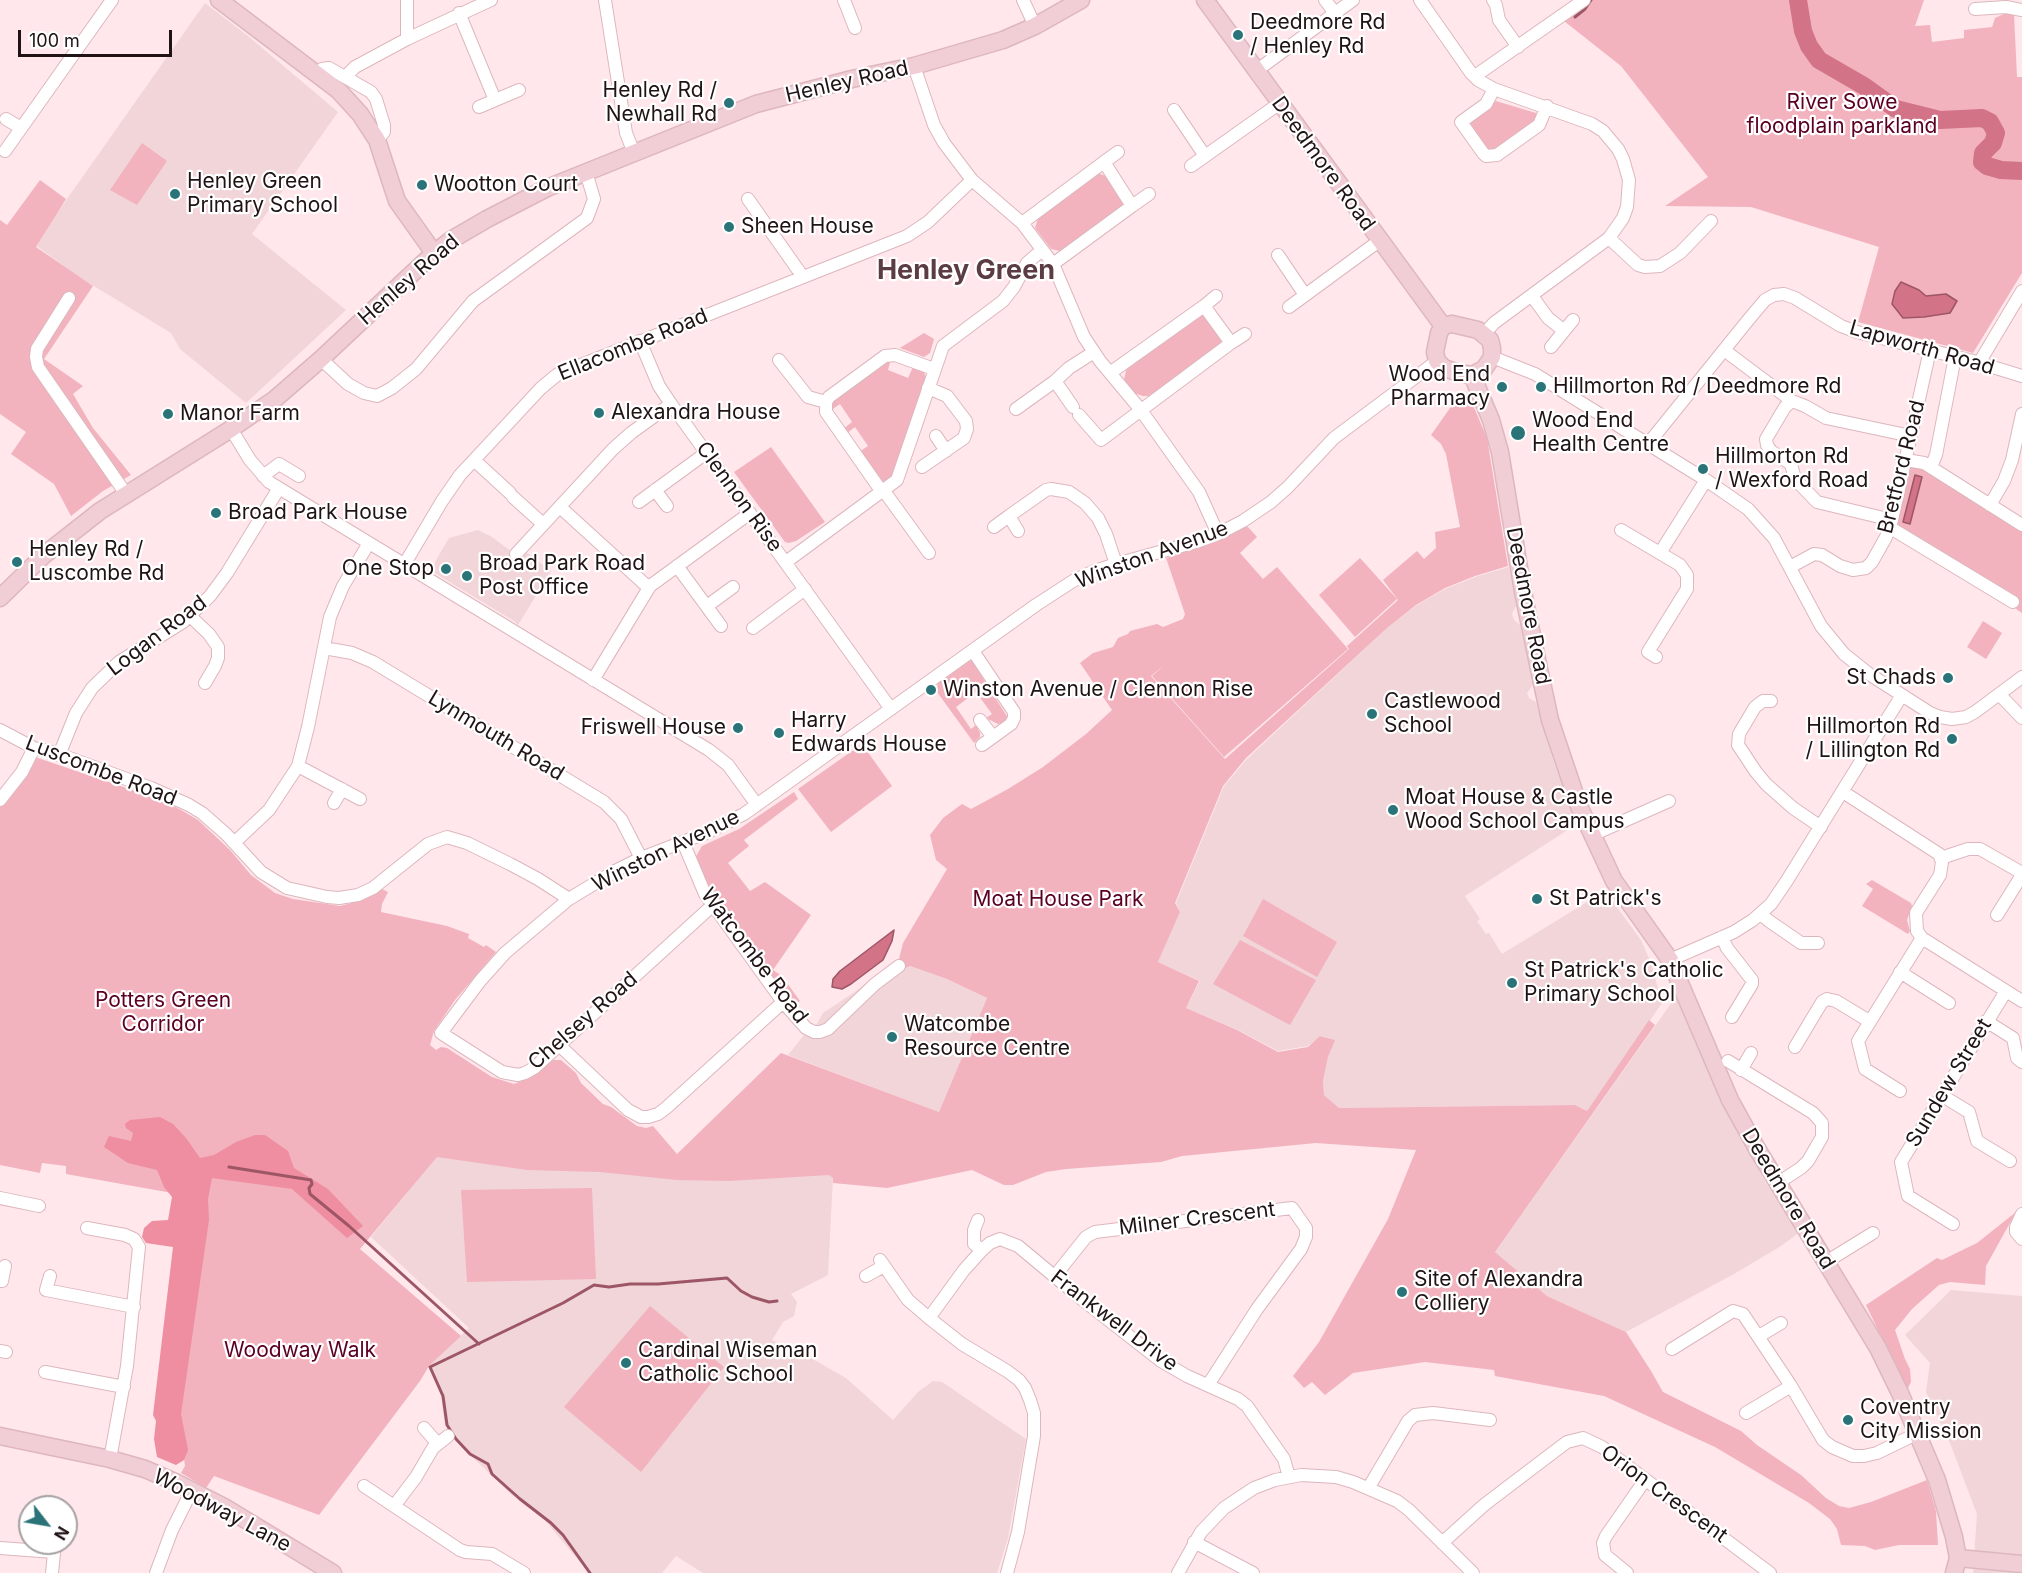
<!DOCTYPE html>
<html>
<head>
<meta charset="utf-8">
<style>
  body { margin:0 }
  #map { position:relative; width:2022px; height:1573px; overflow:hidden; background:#ffe7eb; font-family:Inter,sans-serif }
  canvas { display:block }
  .north { position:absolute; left:18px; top:1495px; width:60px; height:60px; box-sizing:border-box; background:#fff; border:2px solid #a6a1a2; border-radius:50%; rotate:121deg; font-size:16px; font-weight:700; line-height:24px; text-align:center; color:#201316 }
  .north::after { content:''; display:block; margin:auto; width:21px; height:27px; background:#2a7479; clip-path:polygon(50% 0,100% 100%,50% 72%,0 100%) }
  .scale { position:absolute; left:18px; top:30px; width:154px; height:27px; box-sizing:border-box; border:3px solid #201316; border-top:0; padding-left:8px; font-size:18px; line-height:21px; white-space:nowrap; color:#201316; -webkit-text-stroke:4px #fff; paint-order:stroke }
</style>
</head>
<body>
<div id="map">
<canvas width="2022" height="1573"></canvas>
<div class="north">N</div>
<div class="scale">100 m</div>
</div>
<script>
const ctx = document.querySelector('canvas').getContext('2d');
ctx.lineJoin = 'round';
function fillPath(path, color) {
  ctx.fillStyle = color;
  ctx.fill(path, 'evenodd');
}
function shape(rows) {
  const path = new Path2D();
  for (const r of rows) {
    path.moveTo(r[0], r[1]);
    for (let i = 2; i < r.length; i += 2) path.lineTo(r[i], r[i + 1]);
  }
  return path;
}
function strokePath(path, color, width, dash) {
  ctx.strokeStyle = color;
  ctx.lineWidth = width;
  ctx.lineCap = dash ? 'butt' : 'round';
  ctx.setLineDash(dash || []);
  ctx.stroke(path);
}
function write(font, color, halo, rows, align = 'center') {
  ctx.font = font + ' Inter,sans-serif';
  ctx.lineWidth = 4.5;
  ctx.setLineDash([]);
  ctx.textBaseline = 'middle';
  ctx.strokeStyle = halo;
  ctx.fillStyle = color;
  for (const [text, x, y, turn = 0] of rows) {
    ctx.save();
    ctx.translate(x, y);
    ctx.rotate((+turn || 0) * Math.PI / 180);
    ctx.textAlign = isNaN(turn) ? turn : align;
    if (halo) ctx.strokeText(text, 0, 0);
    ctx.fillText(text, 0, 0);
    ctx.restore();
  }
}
const built = shape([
  [205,3,248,36,338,112,252,234,346,310,246,403,180,349,171,333,76,275,37,246,55,216],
  [478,530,492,537,520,558,526,552,551,571,518,625,514,621,433,572,435,562,449,538],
  [1509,567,1516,606,1512,614,1514,620,1520,625,1533,685,1527,693,1529,698,1536,702,1554,763,1577,824,1465,896,1480,919,1477,921,1486,934,1489,933,1502,954,1605,891,1641,940,1651,963,1662,1003,1587,1111,1575,1105,1339,1108,1324,1095,1323,1081,1328,1057,1334,1040,1321,1036,1308,1046,1278,1051,1240,1031,1186,1008,1200,981,1158,962,1180,912,1176,903,1224,786,1247,759,1388,627,1417,605,1445,589,1478,576],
  [895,960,902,971,910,966,947,979,987,998,939,1112,788,1055,804,1035,813,1038,815,1027,823,1013,856,991],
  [1677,995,1734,1122,1764,1180,1800,1232,1781,1246,1734,1274,1626,1332,1547,1296,1495,1252],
  [439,1154,829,1175,833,1177,828,1275,791,1294,797,1302,794,1316,783,1322,772,1340,802,1353,846,1378,893,1420,918,1392,933,1381,942,1382,1026,1439,1008,1538,997,1573,703,1573,676,1556,662,1573,589,1573,543,1518,512,1495,466,1451,445,1424,441,1396,429,1366,469,1328,371,1237],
  [1951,1290,2022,1296,2022,1573,1973,1573,1977,1514,1950,1443,1926,1392,1930,1363,1905,1335]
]);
const green = shape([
  [1588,0,1924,0,1915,26,1930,25,1932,42,1964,38,1964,30,1992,27,1995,18,2006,13,2014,14,2017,77,2022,77,2022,273,1973,353,1858,322,1879,247,1751,207,1665,206,1708,177,1621,66,1564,21],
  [1496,101,1536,113,1538,117,1535,121,1492,151,1486,150,1470,127,1472,119],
  [142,143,167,161,137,205,110,190],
  [1097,173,1106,176,1123,201,1123,204,1119,211,1060,251,1051,249,1035,228,1038,218],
  [40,180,66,199,36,247,93,286,44,359,83,386,73,394,93,428,131,475,103,491,71,516,54,484,11,454,26,432,0,414,0,220,7,225],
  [1199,315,1204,315,1222,340,1220,345,1149,396,1143,396,1134,393,1124,379,1127,367],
  [924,333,934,339,930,353,924,357,900,348],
  [886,359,891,359,888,370,908,378,913,367,924,372,926,378,890,482,883,483,859,452,868,446,855,427,846,434,843,429,852,422,840,404,830,411,830,401],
  [1460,398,1466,399,1473,405,1487,438,1508,566,1475,576,1445,588,1416,605,1387,628,1246,758,1223,786,1175,903,1180,912,1158,962,1199,981,1186,1008,1237,1030,1278,1052,1308,1047,1320,1036,1335,1040,1328,1057,1323,1081,1324,1095,1339,1108,1575,1105,1587,1111,1649,1020,1655,1025,1495,1252,1547,1296,1626,1332,1651,1371,1663,1392,1741,1431,1757,1445,1801,1475,1826,1498,1839,1506,1849,1508,1871,1502,1927,1480,1936,1511,1938,1545,1899,1545,1875,1550,1865,1546,1841,1545,1837,1529,1830,1519,1809,1503,1715,1447,1604,1396,1495,1376,1494,1370,1425,1362,1353,1373,1325,1395,1312,1382,1304,1388,1293,1376,1319,1342,1388,1219,1416,1150,1316,1143,1182,1156,1161,1162,1066,1169,1046,1172,1013,1185,1004,1185,972,1170,887,1188,833,1183,833,1178,829,1175,729,1181,677,1180,600,1172,527,1170,437,1157,360,1249,461,1336,429,1366,420,1381,319,1515,214,1476,206,1488,181,1473,185,1466,178,1411,172,1193,66,1174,66,1166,42,1163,40,1173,0,1165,0,804,34,758,38,758,162,800,181,810,198,820,230,850,251,875,275,893,293,899,340,906,363,900,382,889,388,892,382,904,381,912,447,926,469,934,468,938,484,947,486,945,496,952,455,1000,434,1031,430,1045,436,1050,441,1047,447,1048,492,1077,514,1084,533,1076,553,1060,561,1060,576,1073,581,1083,603,1104,611,1107,637,1126,646,1128,653,1126,677,1154,781,1053,939,1112,987,998,947,979,910,966,904,969,899,959,903,943,947,869,936,860,930,835,943,818,962,804,971,809,1008,789,1043,767,1086,734,1112,710,1080,663,1093,653,1113,647,1118,638,1128,634,1130,631,1157,624,1163,627,1183,619,1185,614,1166,558,1226,537,1247,526,1257,537,1240,553,1263,579,1277,567,1348,649,1224,757,1152,676,1166,664,1151,676,1225,759,1349,649,1347,646,1398,600,1383,580,1417,551,1424,559,1436,548,1435,532,1460,527,1446,454,1441,444,1431,435,1455,401],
  [771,447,825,522,796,541,789,543,785,542,734,472],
  [1907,463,1921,465,2022,529,2022,613,2016,609,2020,601,1892,526],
  [1360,558,1397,599,1355,637,1319,595],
  [1983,621,2002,633,1986,659,1967,647],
  [968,661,972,661,1008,718,1005,722,998,724,986,718,992,714,976,692,956,707,971,729,976,725,980,733,980,737,974,743,937,692,937,688,938,683],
  [862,744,892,786,831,832,798,789],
  [794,792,798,799,744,840,749,846,728,863,750,891,765,882,811,915,773,970,782,976,800,1001,792,1007,788,1004,765,966,704,879,695,858,702,846,739,829],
  [1872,880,1911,903,1912,906,1907,920,1910,931,1908,934,1862,906,1873,889,1866,884],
  [1263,899,1337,942,1317,977,1243,936],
  [1240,940,1316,980,1290,1025,1213,984],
  [592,1188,596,1279,467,1282,461,1190],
  [2016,1212,1986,1266,1985,1285,1950,1282,1939,1285,1912,1309,1895,1330,1905,1359,1910,1369,1911,1382,1907,1390,1866,1305,1937,1258,1942,1260,1977,1243],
  [650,1306,724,1367,641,1472,564,1407]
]);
const forest = shape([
  [160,1117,173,1124,186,1138,200,1158,214,1155,236,1142,255,1135,265,1135,288,1151,294,1168,328,1189,363,1226,347,1238,292,1189,212,1178,208,1199,209,1220,181,1414,188,1450,184,1460,176,1465,157,1457,154,1439,156,1421,153,1415,173,1247,146,1243,142,1237,144,1228,152,1221,168,1220,172,1197,164,1187,157,1170,128,1163,104,1147,109,1136,131,1141,133,1133,126,1128,125,1124,130,1120]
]);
const water = shape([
  [1901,282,1919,290,1926,296,1946,294,1957,301,1950,313,1924,317,1903,318,1892,304,1895,291,1901,282],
  [1915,475,1922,477,1910,524,1903,522,1915,475],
  [894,930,892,941,883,960,851,984,842,989,832,987,833,979,840,971,894,930]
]);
const stream = shape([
  [1575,17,1585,9,1591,0],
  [229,1167,311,1180,312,1184,309,1188,310,1194,349,1226,479,1344],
  [590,1573,563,1535,551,1523,520,1499,492,1474,488,1464,470,1454,456,1439,447,1425,443,1396,430,1367,563,1303,594,1285,609,1287,630,1284,658,1284,727,1278,741,1291,752,1297,769,1302,777,1301]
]);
const river = shape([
  [1798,0,1803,31,1809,46,1819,60,1864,86,1896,109,1940,120,1982,118,1990,122,1996,133,1993,143,1983,153,1982,162,1987,166,2001,170,2022,171]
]);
const street = shape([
  [407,0,407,39],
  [605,0,626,133,634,153],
  [844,0,855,28],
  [1023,0,1035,26],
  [1325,0,1335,13],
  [1420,0,1471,73,1478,80,1494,89,1592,124,1603,131,1618,149,1623,159,1629,180,1627,207,1623,218,1609,238,1494,323,1484,334],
  [1493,0,1496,5,1499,20,1518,47],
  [1975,9,2006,7,2022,10],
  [459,13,495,100],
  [914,66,934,125,944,143,972,180,1022,223,1053,264,1084,337,1100,361,1140,409,1199,492,1218,534],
  [1256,71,1353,0],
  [317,74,322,69,329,68,371,92,376,99,384,125,384,132,377,140],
  [346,76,355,67,407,39,491,0],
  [1475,76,1584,0],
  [1494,89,1486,104,1461,122,1483,153,1486,156,1497,155,1539,125,1547,106],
  [479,107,519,90],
  [1174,110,1205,156],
  [6,119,21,128],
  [5,151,112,0],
  [1104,162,1118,152],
  [1191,166,1280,103],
  [748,199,803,277],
  [1132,206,1149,194],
  [1022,223,1104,162,1132,206,1053,264],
  [1609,238,1638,265,1645,267,1660,266,1680,253,1711,221],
  [1278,255,1305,295],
  [1532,296,1548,318,1563,330],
  [69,298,37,349,36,357,38,367,126,494],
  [1204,306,1216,296],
  [1289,307,1379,241],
  [640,341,659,386,671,404,891,709],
  [1231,343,1245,334],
  [1551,347,1573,320],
  [1724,350,1792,401,1805,406,1826,418,1911,436],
  [1492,357,1535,374,1706,480,1748,509,1774,538,1821,626,1844,654,1869,674,1930,713,1940,717,1952,719,1966,717,1975,712,2022,677],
  [321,359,348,384,364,393,377,396,392,388,416,369,473,301,587,218,594,199,586,172],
  [779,360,808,397,826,402],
  [1979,363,2022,291],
  [1792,401,1785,407,1766,439,1767,445,1771,451,1791,464,1795,479,1817,502,1892,520],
  [1073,407,1055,381,1069,368,1094,352],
  [1016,409,1055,381],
  [1079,415,1101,440,1231,343,1204,306,1110,373],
  [231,429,250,460,269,482,709,750,728,765,757,805],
  [936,436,946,451],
  [1648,444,1749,319,1765,300,1774,295,1784,294,1795,298,1841,326,1857,332,1973,361,2022,376],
  [474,460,510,493],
  [1906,460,1924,463,2022,525],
  [922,467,964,438,967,429,966,421,947,396,928,388],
  [1931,467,1936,455,1955,357],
  [263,476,279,464,299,476],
  [655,490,667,506],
  [884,491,929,553],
  [882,492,826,412,826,402,829,397,885,356,895,355,934,369],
  [513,497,543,524],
  [639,502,706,453],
  [1990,505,2004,481,2012,460,2022,414],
  [560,507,649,588],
  [994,527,1009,516],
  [1889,527,2013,602],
  [1621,530,1680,565,1687,575,1687,589,1648,652,1656,657],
  [1018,531,1009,516,1046,490,1051,489,1069,492,1085,503,1098,518,1106,534,1116,564],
  [1660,553,1706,480],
  [516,554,613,449,631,433,671,404],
  [786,562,897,480,943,346,1003,301,1014,287,1027,263,1042,250],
  [404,565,442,501,460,475,541,388,558,374,907,236,928,222,972,180],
  [677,566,721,626],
  [1790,567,1814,554,1822,555,1840,566,1853,570,1866,568,1872,562,1886,537,1892,520,1930,350],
  [707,606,733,587],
  [190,616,209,634,218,647,218,658,215,666,205,683],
  [753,628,805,589],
  [324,648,352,653,373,662,604,802,621,819,641,858],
  [973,651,1014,712,1014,718,1011,724,982,745],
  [593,680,650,586,750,513],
  [1999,694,2022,718],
  [1771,701,1763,701,1755,707,1739,734,1738,745,1756,772,1766,784,1793,808,1821,827],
  [980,720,993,737],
  [0,730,34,748,53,752,151,788,189,805,202,813,226,834,261,872,287,888,327,897,339,898,358,895,373,888,428,844,447,837,467,843,510,864,538,879,569,899],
  [59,755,76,713,92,688,119,662,183,622,210,596,227,573,279,488],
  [298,766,360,799],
  [1843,792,1939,854,1942,862,1940,875,1916,913,1917,931,1922,938,2022,1001],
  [0,800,22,772,34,748],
  [334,803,342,789],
  [1592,835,1669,801],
  [235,842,269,810,298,766,308,727,330,617,343,586,369,543],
  [683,842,705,894,783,1002,806,1028,814,1032,820,1032,828,1029,875,984,899,966],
  [1941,858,1968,849,1980,849,2022,873],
  [713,905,534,1068,525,1073,518,1075,502,1072,441,1033,480,981,505,953,569,899,615,871,641,858,706,833,744,814,1036,605,1073,581,1092,572,1116,564,1196,542,1218,534,1243,521,1271,502,1288,487,1334,438,1437,361],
  [1761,914,1769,921,1801,943,1818,943],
  [1997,915,2022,875],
  [1722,937,1727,948,1752,980,1752,984,1732,1017],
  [1670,960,1734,932,1753,920,1771,904,1786,882,1902,695],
  [1900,972,1949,1003],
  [1986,1021,2013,1038,2017,1058,2022,1062],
  [559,1045,628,1110,641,1117,648,1117,658,1114,666,1108,783,1002],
  [1795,1047,1822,1002,1827,999,1836,1001,1869,1021],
  [1728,1061,1813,1113,1822,1123,1822,1137,1808,1161,1801,1168,1778,1183],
  [1741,1070,1751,1053],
  [1900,1091,1865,1069,1858,1041,1922,938],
  [1941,1095,1969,1112,1977,1141,2010,1161],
  [0,1198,39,1206],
  [2022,1214,2016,1227,2016,1232,2022,1239],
  [978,1220,974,1230,974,1244,982,1250],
  [1953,1224,1908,1196,1901,1162,2006,991],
  [87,1228,125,1235,134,1239,139,1247,127,1366,110,1459],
  [880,1260,908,1300,929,1318],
  [1826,1262,1873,1233],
  [50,1276,46,1290,134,1307],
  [866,1276,884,1266],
  [1054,1277,1086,1237,1095,1232,1292,1208,1306,1228,1306,1237,1301,1249,1257,1309,1208,1385],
  [0,1281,2,1281,5,1266],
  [1759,1336,1781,1323],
  [1672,1349,1733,1311,1743,1314,1791,1386,1823,1440,1832,1447,1853,1456,1864,1456,1877,1453,1918,1433],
  [0,1351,6,1352],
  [45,1372,124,1387],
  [1746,1413,1791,1386],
  [424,1428,438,1444],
  [364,1486,460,1550,466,1552,492,1554,524,1573],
  [1369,1487,1408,1421,1415,1415,1433,1413,1490,1420],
  [394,1506,416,1477,433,1448,448,1436],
  [1194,1542,1253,1573],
  [1442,1543,1484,1505,1555,1451,1567,1442,1583,1438,1602,1447,1770,1573],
  [0,1548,54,1552],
  [52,1573,55,1543],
  [156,1573,172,1530,192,1490],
  [1007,1573,1018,1532,1034,1436,1034,1413,1030,1400,1025,1388,1019,1380,1007,1371,962,1344,929,1318,964,1270,982,1250,990,1243,1000,1239,1018,1246,1083,1300,1161,1361,1187,1376,1238,1399,1247,1406,1284,1459,1289,1477],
  [1178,1573,1201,1532,1224,1508,1254,1488,1275,1480,1301,1475,1336,1477,1353,1482,1397,1501,1409,1510,1473,1573],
  [1627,1573,1605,1555,1603,1543,1606,1536,1645,1480]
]);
const secondary = shape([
  [219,0,339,91,360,114,377,140,397,201,434,253],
  [1205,0,1443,326],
  [1452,324,1478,330,1490,340,1492,348,1492,357,1484,369,1472,375,1459,373,1444,368,1437,361,1435,352,1439,333,1443,326,1452,324],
  [1472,375,1491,420,1500,452,1523,592,1539,669,1550,720,1579,806,1614,881,1670,960,1730,1100,1756,1147,1878,1348,1900,1393,1937,1480,1954,1537,1958,1558,1954,1573],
  [0,598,44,555,100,511,231,429,275,399,321,359,434,253,451,240,487,219,547,188,756,104,852,79,914,66,1003,40,1035,26,1081,0],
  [0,1436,110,1459,145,1469,175,1482,226,1508,333,1573],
  [1958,1558,2022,1564]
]);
const markers = [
  [1238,35,6,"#2a7479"],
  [729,103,6,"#2a7479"],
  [422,185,6,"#2a7479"],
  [175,194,6,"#2a7479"],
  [729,227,6,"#2a7479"],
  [1502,387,6,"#2a7479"],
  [1541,387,6,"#2a7479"],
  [599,413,6,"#2a7479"],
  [168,414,6,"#2a7479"],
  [1518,433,8,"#2a7479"],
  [1703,469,6,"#2a7479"],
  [216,513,6,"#2a7479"],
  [17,562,6,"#2a7479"],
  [446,569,6,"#2a7479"],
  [467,576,6,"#2a7479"],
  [1948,678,6,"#2a7479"],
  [931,690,6,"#2a7479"],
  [1372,714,6,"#2a7479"],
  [738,728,6,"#2a7479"],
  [779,733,6,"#2a7479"],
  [1952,739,6,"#2a7479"],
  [1393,810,6,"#2a7479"],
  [1537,899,6,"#2a7479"],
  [1512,983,6,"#2a7479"],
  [892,1037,6,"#2a7479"],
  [1402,1292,6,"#2a7479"],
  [626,1363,6,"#2a7479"],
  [1848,1420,6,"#2a7479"]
];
const poiNames = [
  ["Deedmore Rd",1250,23],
  ["/ Henley Rd",1250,47],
  ["Henley Rd /",717,91,"right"],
  ["Newhall Rd",717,115,"right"],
  ["Henley Green",187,182],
  ["Primary School",187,206],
  ["Wootton Court",434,185],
  ["Sheen House",741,227],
  ["Wood End",1490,375,"right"],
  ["Pharmacy",1490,399,"right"],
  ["Hillmorton Rd / Deedmore Rd",1553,387],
  ["Alexandra House",611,413],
  ["Manor Farm",180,414],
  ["Wood End",1532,421],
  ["Health Centre",1532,445],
  ["Hillmorton Rd",1715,457],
  ["/ Wexford Road",1715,481],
  ["Broad Park House",228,513],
  ["Henley Rd /",29,550],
  ["Luscombe Rd",29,574],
  ["Broad Park Road",479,564],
  ["Post Office",479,588],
  ["One Stop",434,569,"right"],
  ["St Chads",1936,678,"right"],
  ["Winston Avenue / Clennon Rise",943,690],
  ["Castlewood",1384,702],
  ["School",1384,726],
  ["Harry",791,721],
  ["Edwards House",791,745],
  ["Hillmorton Rd",1940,727,"right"],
  ["/ Lillington Rd",1940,751,"right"],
  ["Friswell House",726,728,"right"],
  ["Moat House & Castle",1405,798],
  ["Wood School Campus",1405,822],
  ["St Patrick's",1549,899],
  ["St Patrick's Catholic",1524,971],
  ["Primary School",1524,995],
  ["Watcombe",904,1025],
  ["Resource Centre",904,1049],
  ["Site of Alexandra",1414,1280],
  ["Colliery",1414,1304],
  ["Cardinal Wiseman",638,1351],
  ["Catholic School",638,1375],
  ["Coventry",1860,1408],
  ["City Mission",1860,1432]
];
const streetNames = [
  ["Henley Road",847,82,-13],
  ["Deedmore Road",1323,164,54],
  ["Henley Road",409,280,-41],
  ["Ellacombe Road",633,345,-22],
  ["Lapworth Road",1922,348,16],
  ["Bretford Road",1902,467,-76],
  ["Clennon Rise",739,497,54],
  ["Winston Avenue",1152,555,-20],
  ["Deedmore Road",1528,606,79],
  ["Logan Road",157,636,-37],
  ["Lynmouth Road",496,736,31],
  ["Luscombe Road",101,771,21],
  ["Winston Avenue",666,851,-26],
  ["Watcombe Road",754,956,53],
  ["Chelsey Road",583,1021,-41],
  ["Sundew Street",1949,1083,-59],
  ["Deedmore Road",1788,1199,59],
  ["Milner Crescent",1197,1219,-7],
  ["Frankwell Drive",1114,1321,37],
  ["Orion Crescent",1664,1494,36],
  ["Woodway Lane",222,1511,28]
];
const parkNames = [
  ["River Sowe",1842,103],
  ["floodplain parkland",1842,127],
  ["Moat House Park",1058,900],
  ["Potters Green",163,1001],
  ["Corridor",163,1025],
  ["Woodway Walk",300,1351]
];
const districtNames = [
  ["Henley Green",966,271]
];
fillPath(built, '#f1d5d9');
fillPath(green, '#f2b3be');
fillPath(forest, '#ef8da1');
fillPath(water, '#d27387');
strokePath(water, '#9d5665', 1.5);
strokePath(stream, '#9d5665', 3);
strokePath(river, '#d27387', 18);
strokePath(street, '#ddb7bd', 14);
strokePath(secondary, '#ddb7bd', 19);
strokePath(street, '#fff', 12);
strokePath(secondary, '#f1cdd6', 16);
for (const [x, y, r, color] of markers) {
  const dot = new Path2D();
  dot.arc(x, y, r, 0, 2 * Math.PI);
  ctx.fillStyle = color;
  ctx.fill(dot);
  strokePath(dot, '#fff', 2);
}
write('21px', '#201316', '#fff', poiNames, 'left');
write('21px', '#201316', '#fff', streetNames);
write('21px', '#5b0023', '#fff', parkNames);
write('bold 27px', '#5b3c42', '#fff', districtNames);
</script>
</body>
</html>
